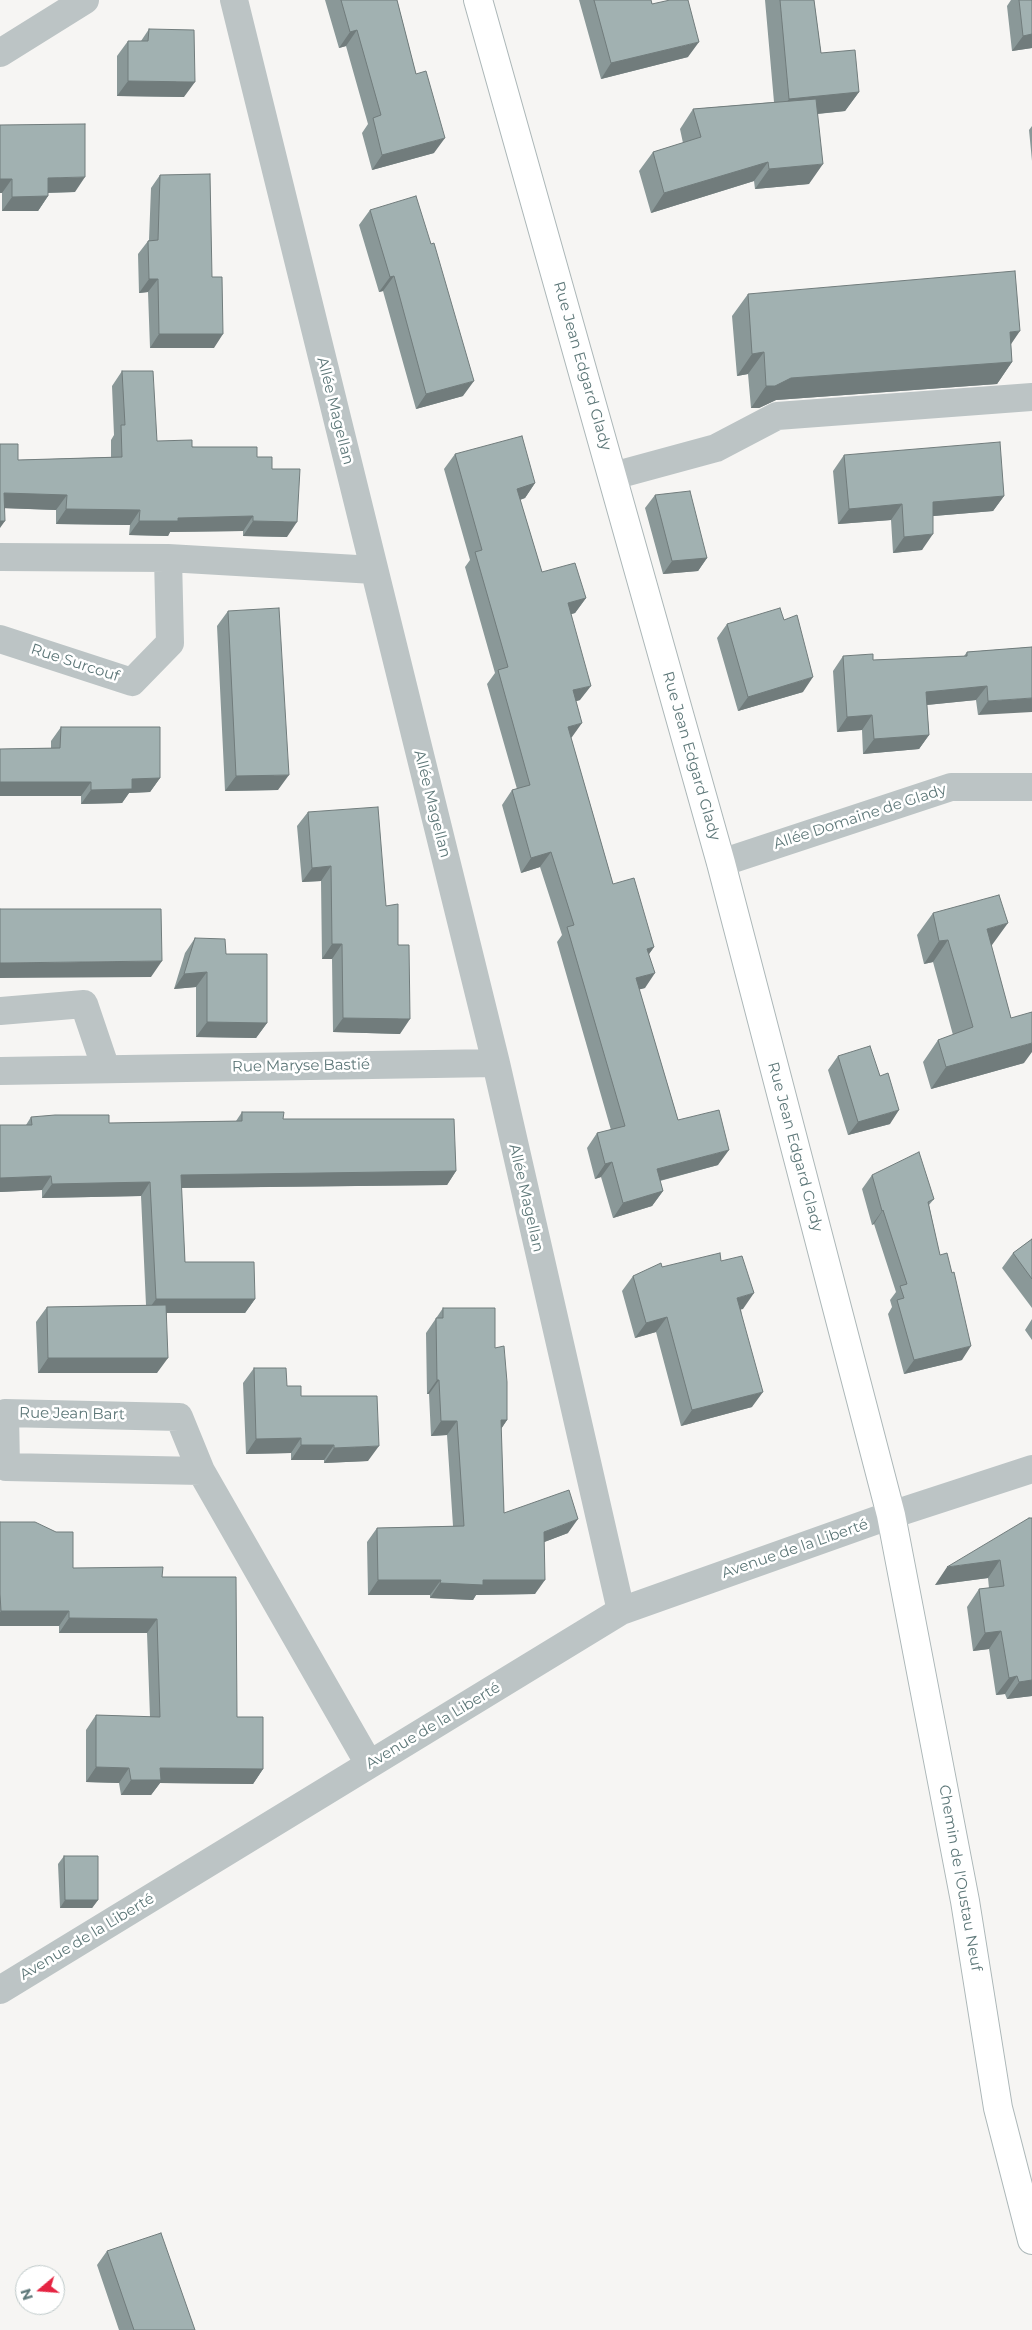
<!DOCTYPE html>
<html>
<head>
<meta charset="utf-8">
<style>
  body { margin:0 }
  #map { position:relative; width:1032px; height:2330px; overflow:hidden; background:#f6f5f3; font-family:Montserrat,sans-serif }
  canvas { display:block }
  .north { position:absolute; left:15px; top:2265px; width:50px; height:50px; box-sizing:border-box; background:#fff; border:1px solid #bec9c9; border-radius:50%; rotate:252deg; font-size:14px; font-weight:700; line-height:20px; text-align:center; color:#5d7778 }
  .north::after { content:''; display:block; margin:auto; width:18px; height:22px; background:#e52442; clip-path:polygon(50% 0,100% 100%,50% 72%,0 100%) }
</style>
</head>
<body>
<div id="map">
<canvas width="1032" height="2330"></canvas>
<div class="north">N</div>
</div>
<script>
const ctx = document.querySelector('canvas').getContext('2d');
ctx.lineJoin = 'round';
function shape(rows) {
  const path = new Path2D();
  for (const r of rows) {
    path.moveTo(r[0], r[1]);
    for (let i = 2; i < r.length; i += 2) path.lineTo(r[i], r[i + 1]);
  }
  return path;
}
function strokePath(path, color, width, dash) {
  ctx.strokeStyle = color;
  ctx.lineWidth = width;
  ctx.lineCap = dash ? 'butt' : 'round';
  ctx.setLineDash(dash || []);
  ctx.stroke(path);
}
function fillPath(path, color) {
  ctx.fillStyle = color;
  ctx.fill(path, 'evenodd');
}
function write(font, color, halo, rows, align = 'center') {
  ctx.font = font + ' Montserrat,sans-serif';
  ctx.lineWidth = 5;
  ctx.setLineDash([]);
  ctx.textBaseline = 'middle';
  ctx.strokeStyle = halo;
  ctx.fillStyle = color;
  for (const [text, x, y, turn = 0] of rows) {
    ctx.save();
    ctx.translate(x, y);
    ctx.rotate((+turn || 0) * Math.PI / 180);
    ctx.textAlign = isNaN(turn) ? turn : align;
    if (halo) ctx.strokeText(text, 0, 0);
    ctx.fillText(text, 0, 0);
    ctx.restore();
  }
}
const street = shape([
  [234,0,496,1063,621,1611],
  [0,53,85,0],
  [613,476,716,448,777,416,1032,397],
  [0,557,168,558,374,570],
  [0,639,132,682,170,643,168,558],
  [721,863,951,787,1032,787],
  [0,1011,84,1004,106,1069],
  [0,1071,496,1063],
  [201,1471,6,1467,5,1413,179,1417,201,1471,369,1764],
  [0,1990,621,1611,891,1515,1032,1469]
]);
const secondary = shape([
  [478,0,721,863,891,1515,965,1901,998,2108,1032,2240]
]);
const wall = shape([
  [325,0,397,0,416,74,434,153,372,170,362,133,368,124,346,46,339,48],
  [579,0,651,0,652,4,688,57,601,79],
  [765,0,814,0,821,53,859,92,845,111,818,114,809,184,755,189,754,181,651,213,639,171,653,152,683,143,680,129,693,109,774,102],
  [1011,0,1032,0,1032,48,1012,51,1007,6],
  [149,29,184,97,117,96,117,56,128,41,141,41],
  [0,125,75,192,48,193,48,196,38,211,2,211,2,193,0,193],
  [1032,126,1032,161,1029,130],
  [160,175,214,348,150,348,148,292,139,293,138,254,148,241,149,240,151,188],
  [370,210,431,244,463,396,416,409,383,291,379,292,359,225],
  [748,294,1011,345,1012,362,997,384,776,400,759,408,751,408,748,374,737,376,732,316],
  [122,371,157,441,257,457,272,469,287,537,243,536,243,531,170,532,168,536,129,535,130,525,56,524,56,510,5,508,0,444,18,460,111,457,111,440,114,435,112,386],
  [455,454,535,483,525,498,520,500,542,572,586,598,575,613,571,614,580,700,576,701,572,737,571,738,613,884,654,947,649,954,645,988,639,989,678,1120,718,1165,660,1181,663,1191,652,1206,613,1218,601,1177,595,1179,587,1148,597,1133,611,1130,557,942,562,935,540,867,521,873,502,805,512,790,517,789,487,684,495,673,465,567,470,560,444,469],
  [844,455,1004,496,993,511,933,516,922,550,893,553,891,520,838,524,833,471],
  [655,495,707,558,698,571,663,574,645,508],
  [228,611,278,790,225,791,217,626],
  [727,624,803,692,738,711,717,638],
  [1032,647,978,715,976,700,927,705,929,735,919,749,863,754,862,730,837,732,833,671,843,656,873,660,964,656,967,652],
  [61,727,160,778,150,792,129,793,122,803,81,804,81,796,0,796,0,749,51,748,51,741],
  [308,812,386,906,400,1034,333,1032,332,959,322,959,321,881,302,882,297,826],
  [933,913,992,945,991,946,1011,1018,1024,1063,931,1089,923,1062,938,1040,953,1035,933,962,924,964,917,935],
  [195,938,226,954,267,1023,256,1038,196,1037,196,987,174,989,185,953],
  [838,1056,890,1124,848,1135,828,1070],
  [242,1112,283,1119,456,1171,447,1185,181,1188,185,1262,255,1299,245,1313,167,1313,157,1373,38,1373,36,1322,47,1307,146,1305,141,1196,42,1198,42,1190,0,1192,0,1125,26,1125,31,1117,109,1123,236,1121],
  [872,1175,934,1199,929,1205,962,1360,904,1374,888,1314,892,1307,890,1300,896,1292,874,1224,872,1225,862,1189],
  [1032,1239,1032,1308,1002,1268,1013,1253],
  [721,1261,743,1309,741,1309,752,1407,681,1426,656,1332,635,1338,622,1291,633,1276],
  [443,1308,495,1348,507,1420,501,1429,504,1513,568,1533,544,1542,535,1594,476,1595,473,1600,430,1598,430,1595,368,1595,367,1542,377,1528,453,1526,447,1435,431,1436,429,1394,427,1394,426,1333],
  [1032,1319,1032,1340,1025,1330],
  [254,1368,287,1386,301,1396,368,1461,324,1463,324,1460,291,1460,291,1453,246,1454,243,1383],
  [1029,1518,1032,1696,1007,1699,1005,1694,996,1695,989,1649,973,1651,967,1607,979,1589,989,1588,988,1578,935,1585],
  [0,1522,73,1568,162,1577,237,1717,263,1769,253,1784,160,1783,151,1795,121,1795,119,1783,86,1782,86,1730,96,1715,150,1717,147,1633,59,1633,59,1626,0,1626],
  [64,1856,98,1900,92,1908,60,1908,58,1864],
  [107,2251,195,2330,119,2330,97,2265]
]);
const shadedWall = shape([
  [357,30,346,46,339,48,350,32],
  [1032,34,1032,48,1012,51,1023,36],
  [699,42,688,57,601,79,611,63],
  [128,81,195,82,184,97,117,96],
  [859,92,845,111,775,118,789,99],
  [445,138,434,153,372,170,382,155],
  [768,162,754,181,651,213,664,193],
  [823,164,809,184,755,189,769,169],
  [85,177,75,192,38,193,48,178],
  [0,179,12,179,2,193,0,193],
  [48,196,38,211,2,211,12,197],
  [394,276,383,291,379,292,390,277],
  [149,279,158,279,148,292,139,293],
  [1020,331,1005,353,1010,332],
  [159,334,223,334,214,348,150,348],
  [764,352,748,374,737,376,752,354],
  [1012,362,997,384,776,400,759,408,751,408,766,386,791,378],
  [474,381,463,396,416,409,426,394],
  [535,483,525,498,507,504,517,489],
  [4,493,67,495,56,510,0,508],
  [1004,496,993,511,922,517,933,502],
  [902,504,891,520,838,524,849,509],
  [66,509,140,510,130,525,56,524],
  [253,516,243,531,170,532,168,536,129,535,139,521,178,518],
  [0,521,5,521,0,528],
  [253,521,297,522,287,537,243,536],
  [933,534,922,550,893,553,904,537],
  [707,558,698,571,663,574,672,561],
  [586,598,575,613,558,618,568,603],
  [813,677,803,692,738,711,748,697],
  [591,686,580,700,563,705,573,690],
  [987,686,976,700,916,706,926,692],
  [1032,698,1032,712,978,715,988,701],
  [872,715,862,730,837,732,847,717],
  [582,723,572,737,558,742,568,727],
  [929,735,919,749,863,754,874,739],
  [289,775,278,790,225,791,236,776],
  [160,778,150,792,129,793,122,803,81,804,91,790,132,779],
  [0,782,91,782,81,796,0,796],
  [551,852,540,867,521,873,531,858],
  [331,866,321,881,302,882,312,868],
  [1008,923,992,945,971,951,987,929],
  [948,940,933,962,924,964,939,941],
  [332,944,342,944,332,959,322,959],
  [654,947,644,961,647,949],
  [162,961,151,977,0,978,0,963],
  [207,972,196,987,174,989,184,974],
  [655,973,645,988,626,993,636,978],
  [343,1018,410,1019,400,1034,333,1032],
  [207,1022,267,1023,256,1038,196,1037],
  [1032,1043,1032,1052,1024,1063,931,1089,946,1067],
  [899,1110,890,1124,848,1135,858,1122],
  [729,1150,718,1165,647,1184,657,1169],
  [612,1162,601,1177,595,1179,605,1164],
  [456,1171,447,1185,171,1188,181,1175],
  [51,1176,42,1190,0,1192,0,1178],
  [150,1182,141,1196,42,1198,52,1184],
  [663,1191,652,1206,613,1218,623,1203],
  [883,1210,874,1224,872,1225,882,1211],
  [754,1293,743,1309,727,1313,737,1298],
  [156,1299,255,1299,245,1313,146,1313],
  [667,1317,656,1332,635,1338,646,1323],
  [971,1346,962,1360,904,1374,914,1360],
  [48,1358,168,1358,157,1373,38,1373],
  [437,1380,439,1380,429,1394,427,1394],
  [763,1392,752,1407,681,1426,692,1410],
  [501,1420,507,1420,497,1435],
  [441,1421,457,1421,447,1435,431,1436],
  [301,1438,291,1453,246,1454,256,1439],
  [301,1445,334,1445,324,1460,291,1460],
  [379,1446,368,1461,324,1463,334,1448],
  [578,1519,568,1533,534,1546,544,1532],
  [1000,1560,988,1578,935,1585,947,1567],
  [378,1580,441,1580,430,1595,368,1595],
  [483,1580,545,1580,535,1594,476,1595,473,1600,430,1598,440,1583],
  [1,1611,69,1611,59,1626,0,1626,0,1612],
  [69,1618,157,1619,147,1633,59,1633],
  [1001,1631,989,1649,973,1651,985,1633],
  [1017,1676,1005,1694,996,1695,1009,1678],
  [1032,1680,1032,1696,1007,1699,1019,1682],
  [96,1767,129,1768,119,1783,86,1782],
  [160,1768,263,1769,253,1784,160,1783,151,1795,121,1795,131,1780],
  [65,1900,98,1900,92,1908,60,1908]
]);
const building = shape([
  [341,0,397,0,416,74,426,71,445,138,382,155,373,118,381,115,357,30,350,32,341,0],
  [594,0,651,0,652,4,670,0,688,0,699,42,611,63,594,0],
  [780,0,814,0,821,53,855,50,859,92,789,99,780,0],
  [1019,0,1032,0,1032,34,1023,36,1019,0],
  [149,29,194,30,195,82,128,81,128,41,148,41,149,29],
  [816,99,823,164,769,169,768,162,664,193,653,152,701,137,693,109,816,99],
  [85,124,85,177,48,178,48,196,12,197,12,179,0,179,0,125,85,124],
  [210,174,212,277,222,277,223,334,159,334,158,279,149,279,148,241,158,240,160,175,210,174],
  [416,196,431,244,434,243,474,381,426,394,394,276,390,277,370,210,416,196],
  [1015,271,1020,331,1010,332,1012,362,791,378,775,386,766,386,764,352,752,354,748,294,1015,271],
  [122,371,153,371,157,441,192,440,192,447,257,447,257,457,272,457,272,469,300,469,297,522,253,521,253,516,178,518,178,521,139,521,140,510,66,509,67,495,4,493,5,521,0,521,0,444,18,444,18,460,122,457,121,425,125,425,122,371],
  [522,436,535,483,517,489,542,572,575,563,586,598,568,603,591,686,573,690,582,723,568,727,613,884,634,878,654,947,647,949,655,973,636,978,678,1120,719,1110,729,1150,657,1169,663,1191,623,1203,612,1162,605,1164,597,1133,625,1126,567,927,574,925,551,852,531,858,512,790,530,785,498,670,508,667,475,552,482,550,455,454,522,436],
  [1000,442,1004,496,933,502,933,534,904,537,902,504,849,509,844,455,1000,442],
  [690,491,707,558,672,561,655,495,690,491],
  [279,608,289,775,236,776,228,611,279,608],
  [780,608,784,620,797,615,813,677,748,697,727,624,780,608],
  [1032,647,1032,698,988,701,987,686,926,692,929,735,874,739,872,715,847,717,843,656,873,654,873,660,967,656,967,652,1032,647],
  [61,727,160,727,160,778,132,779,132,789,91,790,91,782,0,782,0,749,60,748,61,727],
  [378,807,386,906,398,904,398,945,409,945,410,1019,343,1018,342,944,332,944,331,866,312,868,308,812,378,807],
  [999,895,1008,923,987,929,1011,1018,1032,1012,1032,1043,946,1067,938,1040,973,1027,948,940,939,941,933,913,999,895],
  [0,909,161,909,162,961,0,963,0,909],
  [195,938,225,939,226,954,267,954,267,1023,207,1022,207,972,184,974,195,938],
  [870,1046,880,1076,888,1073,899,1110,858,1122,838,1056,870,1046],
  [242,1112,284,1112,283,1119,454,1119,456,1171,181,1175,185,1262,254,1262,255,1299,156,1299,150,1182,52,1184,51,1176,0,1178,0,1125,32,1125,31,1117,55,1115,109,1115,109,1123,242,1121,242,1112],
  [919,1152,934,1199,928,1202,940,1255,947,1253,952,1273,954,1272,971,1346,914,1360,897,1300,904,1298,900,1286,907,1284,883,1210,882,1211,872,1175,919,1152],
  [1032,1239,1032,1279,1013,1253,1032,1239],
  [720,1253,721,1261,742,1256,754,1293,737,1298,763,1392,692,1410,667,1317,646,1323,633,1276,661,1263,662,1267,720,1253],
  [166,1305,168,1358,48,1358,47,1307,166,1305],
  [443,1308,495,1308,495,1348,504,1346,507,1382,507,1420,501,1420,504,1513,569,1490,578,1519,544,1532,545,1580,483,1580,483,1585,440,1583,441,1580,378,1580,377,1528,464,1526,457,1421,441,1421,439,1380,437,1380,436,1318,443,1318,443,1308],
  [254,1368,286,1368,287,1386,301,1386,301,1396,377,1396,379,1446,334,1448,334,1445,301,1445,301,1438,256,1439,254,1368],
  [1029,1518,1032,1518,1032,1680,1019,1682,1017,1676,1009,1678,1001,1631,985,1633,979,1589,1004,1586,1000,1560,947,1567,1029,1518],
  [0,1522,35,1522,56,1532,73,1532,73,1568,163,1567,162,1577,236,1577,237,1717,263,1717,263,1769,160,1768,161,1780,131,1780,129,1768,96,1767,96,1715,160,1717,157,1619,69,1618,69,1611,1,1611,0,1594,0,1522],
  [64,1856,98,1856,98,1900,65,1900,64,1856],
  [161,2233,195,2330,134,2330,107,2251,161,2233]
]);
const streetNames = [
  ["Rue Jean Edgard Glady",582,366,74],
  ["Allée Magellan",335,411,76],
  ["Rue Surcouf",75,663,18],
  ["Rue Jean Edgard Glady",691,756,74],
  ["Allée Magellan",432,804,76],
  ["Allée Domaine de Glady",860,817,-18],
  ["Rue Maryse Bastié",301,1066,-1],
  ["Rue Jean Edgard Glady",795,1147,75],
  ["Allée Magellan",526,1198,77],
  ["Rue Jean Bart",72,1414,1],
  ["Avenue de la Liberté",795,1549,-19],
  ["Avenue de la Liberté",433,1726,-31],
  ["Chemin de l'Oustau Neuf",960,1878,80],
  ["Avenue de la Liberté",87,1937,-31]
];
strokePath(secondary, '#acb7b8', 30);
strokePath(street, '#bcc4c5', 28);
strokePath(secondary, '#fff', 28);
fillPath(wall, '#8a9898');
fillPath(shadedWall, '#717c7c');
fillPath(building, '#a1b1b1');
strokePath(building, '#717c7c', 1);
write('15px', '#5d7778', '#fff', streetNames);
</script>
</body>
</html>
